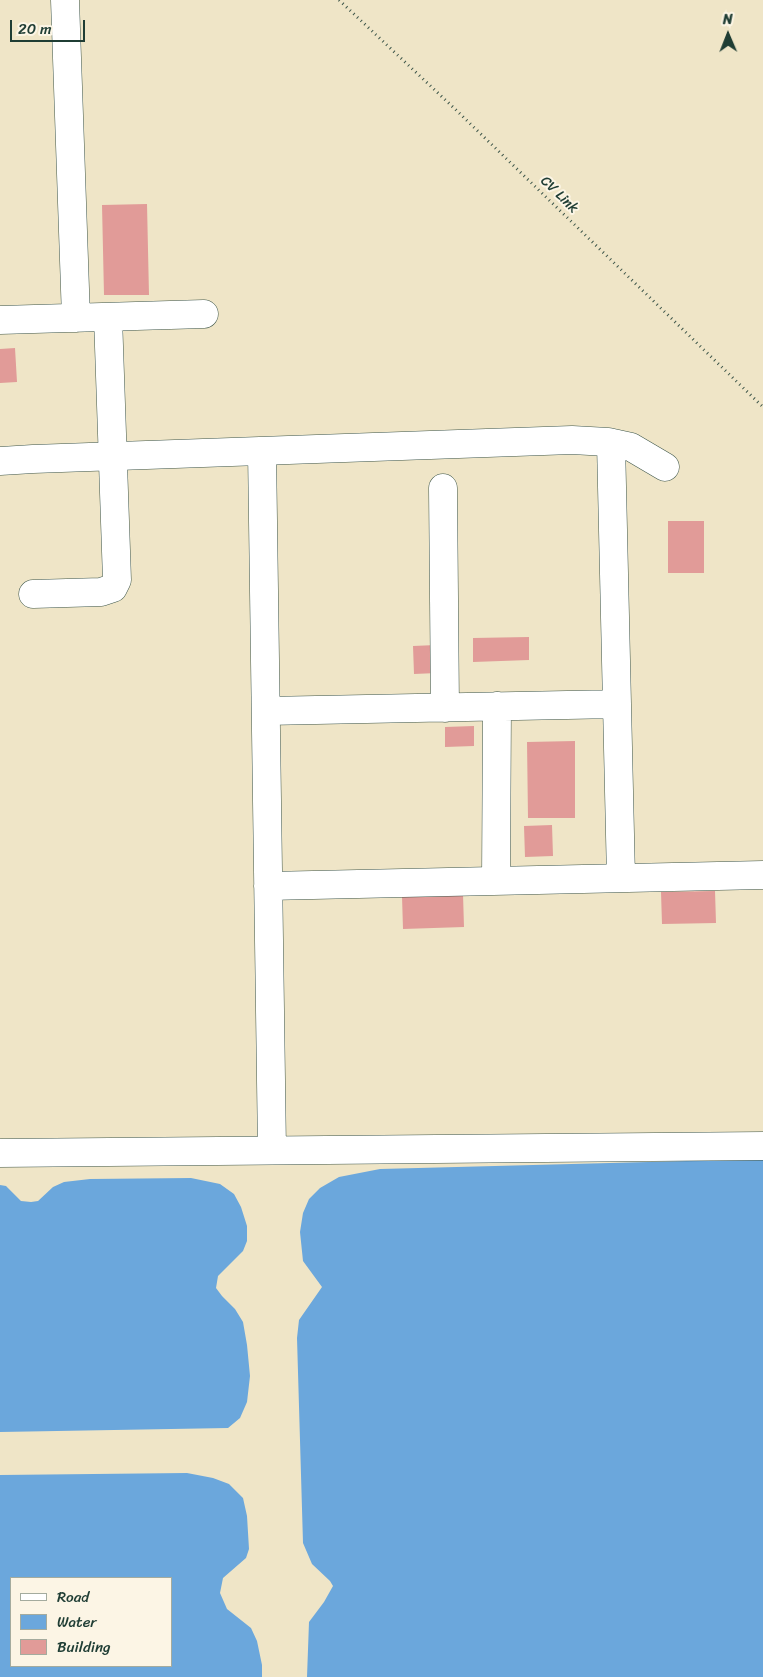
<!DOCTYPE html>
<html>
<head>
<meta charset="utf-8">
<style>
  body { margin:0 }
  #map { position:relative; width:763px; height:1677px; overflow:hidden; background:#efe5c7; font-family:Sriracha,sans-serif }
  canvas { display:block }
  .legend { position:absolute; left:10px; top:1577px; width:162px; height:90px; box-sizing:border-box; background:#fcf5e5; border:1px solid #a4ab9e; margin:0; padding:6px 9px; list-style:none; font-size:15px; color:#1f3d34 }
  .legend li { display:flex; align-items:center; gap:10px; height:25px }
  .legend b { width:25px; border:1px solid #a4ab9e }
  .north { position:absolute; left:703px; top:10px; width:50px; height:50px; -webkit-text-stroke:4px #fcf5e5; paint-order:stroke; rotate:359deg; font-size:14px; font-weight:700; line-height:20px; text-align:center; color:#1f3d34 }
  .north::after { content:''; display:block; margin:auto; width:18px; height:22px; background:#1f3d34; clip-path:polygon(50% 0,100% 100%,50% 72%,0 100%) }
  .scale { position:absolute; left:10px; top:20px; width:75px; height:22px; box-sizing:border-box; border:2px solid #1f3d34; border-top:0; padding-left:6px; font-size:15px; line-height:18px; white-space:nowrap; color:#1f3d34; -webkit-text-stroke:4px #fcf5e5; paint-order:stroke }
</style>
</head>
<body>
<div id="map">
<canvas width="763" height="1677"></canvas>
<ul class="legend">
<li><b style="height:6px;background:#fff"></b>Road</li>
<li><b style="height:14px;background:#6ba7dc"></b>Water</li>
<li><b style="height:14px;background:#e19b98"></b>Building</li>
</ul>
<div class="north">N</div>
<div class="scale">20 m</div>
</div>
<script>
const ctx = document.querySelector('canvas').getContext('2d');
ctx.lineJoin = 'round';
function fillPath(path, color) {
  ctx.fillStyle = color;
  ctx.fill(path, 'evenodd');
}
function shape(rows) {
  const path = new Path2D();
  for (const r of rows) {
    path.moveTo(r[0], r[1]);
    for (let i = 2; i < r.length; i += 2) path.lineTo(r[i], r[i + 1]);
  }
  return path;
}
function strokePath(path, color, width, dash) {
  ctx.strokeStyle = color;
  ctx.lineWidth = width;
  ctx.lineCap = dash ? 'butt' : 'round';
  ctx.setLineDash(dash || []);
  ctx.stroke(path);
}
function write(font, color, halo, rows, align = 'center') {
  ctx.font = font + ' Sriracha,sans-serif';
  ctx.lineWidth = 4;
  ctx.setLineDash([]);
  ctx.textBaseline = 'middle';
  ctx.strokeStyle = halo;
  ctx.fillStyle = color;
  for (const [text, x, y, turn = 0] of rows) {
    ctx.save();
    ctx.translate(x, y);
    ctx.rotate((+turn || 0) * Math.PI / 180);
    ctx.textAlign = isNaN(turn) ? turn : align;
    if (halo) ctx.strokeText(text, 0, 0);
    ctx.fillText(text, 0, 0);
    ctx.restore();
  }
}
const water = shape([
  [763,1159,763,1677,307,1677,309,1622,324,1602,333,1586,330,1581,312,1564,303,1543,297,1338,299,1320,322,1287,303,1261,300,1232,303,1213,309,1199,320,1188,339,1177,380,1169],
  [191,1178,220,1184,234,1194,241,1207,247,1226,247,1241,243,1251,218,1276,216,1288,222,1296,235,1309,243,1322,247,1345,250,1376,247,1402,240,1418,228,1428,0,1432,0,1185,6,1186,21,1201,31,1202,38,1201,53,1187,64,1182,90,1179],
  [187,1473,213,1478,229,1484,243,1498,247,1516,249,1549,246,1558,223,1578,220,1593,227,1609,251,1628,257,1641,262,1665,262,1677,0,1677,0,1475],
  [11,1578,171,1578,171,1666,11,1666]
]);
const building = shape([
  [147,204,149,295,104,295,102,205],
  [15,348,17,382,0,383,0,349],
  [668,521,704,521,704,573,668,573],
  [529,637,529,660,473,662,473,638],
  [436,645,437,673,414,674,413,646],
  [474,726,474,746,445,747,445,727],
  [575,741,575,818,528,818,527,742],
  [552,825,553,856,525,857,524,826],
  [715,891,716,923,662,924,661,892],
  [463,894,464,927,403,929,402,896]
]);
const path = shape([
  [339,0,455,109,763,407]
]);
const minor = shape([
  [65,0,76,318],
  [0,320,204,314],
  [611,443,621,878],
  [262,451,272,1150],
  [0,461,33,459,572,440,608,442,631,447,665,467],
  [443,488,445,708],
  [33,594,101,592,113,588,117,580,108,317],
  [266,711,617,704],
  [496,881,497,706],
  [268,886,763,875],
  [0,1153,763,1146]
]);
const streetNames = [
  ["CV Link",559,195,44]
];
fillPath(water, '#6ba7dc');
fillPath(building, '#e19b98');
strokePath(minor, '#3e564a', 29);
strokePath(path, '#3e564a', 3, [1, 4]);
strokePath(minor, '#fff', 28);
write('14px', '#1f3d34', '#fcf5e5', streetNames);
</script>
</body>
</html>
